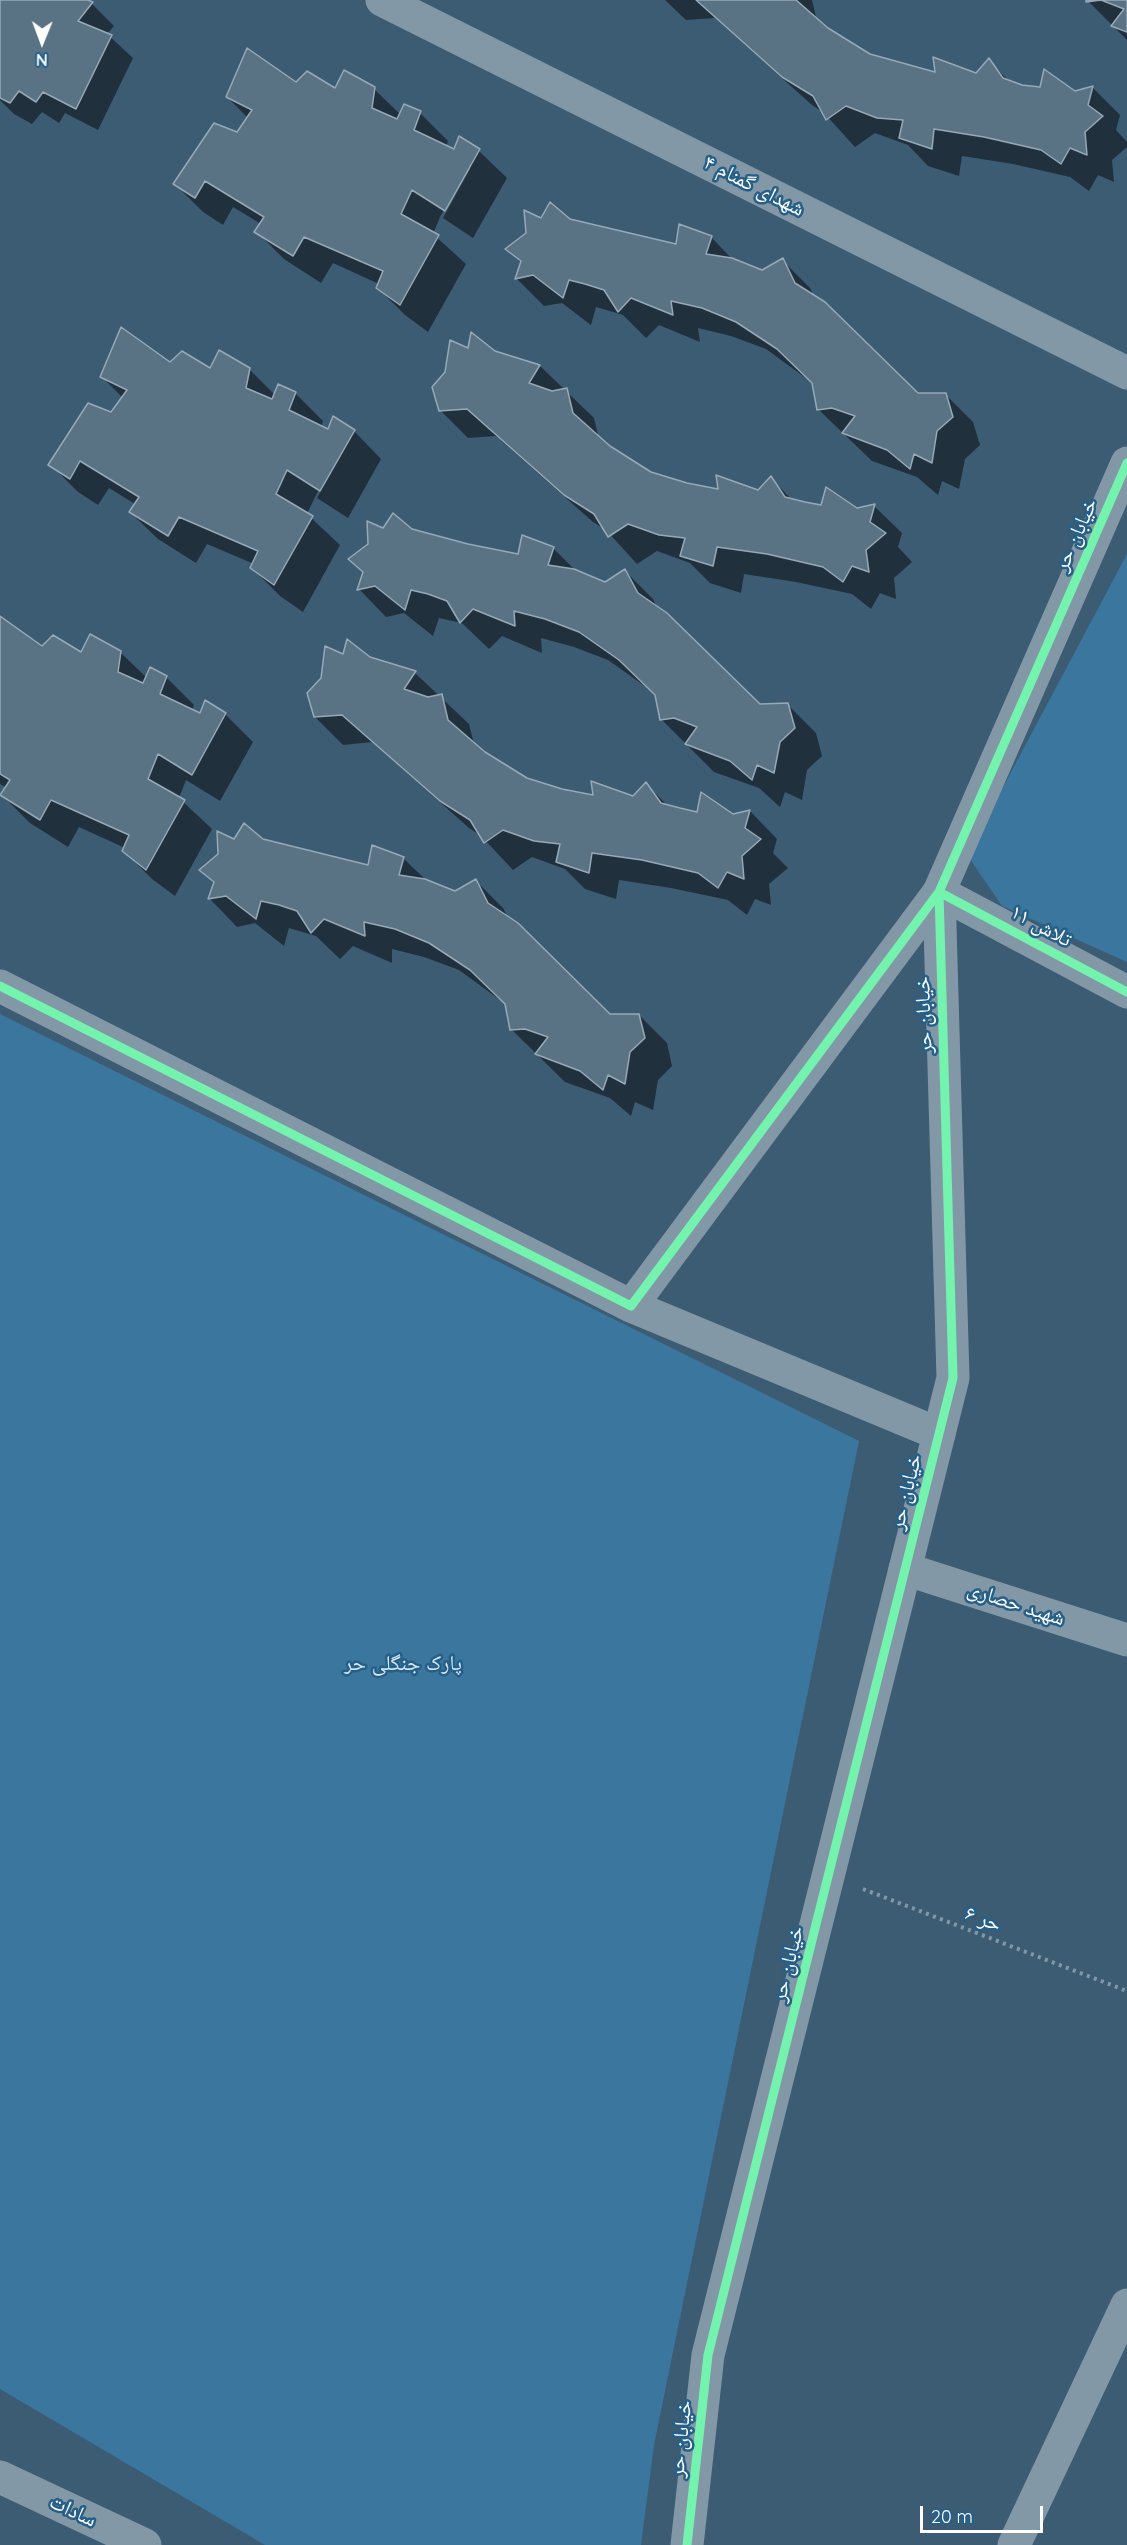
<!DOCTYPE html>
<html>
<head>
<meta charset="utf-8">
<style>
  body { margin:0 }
  #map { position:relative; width:1127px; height:2545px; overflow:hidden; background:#3c5c73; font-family:Quicksand,sans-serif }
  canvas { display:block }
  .north { position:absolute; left:12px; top:12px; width:60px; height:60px; -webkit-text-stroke:4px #266089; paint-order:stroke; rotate:181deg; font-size:16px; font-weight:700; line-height:24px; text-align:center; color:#fff }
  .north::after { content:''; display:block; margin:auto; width:21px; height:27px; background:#fff; clip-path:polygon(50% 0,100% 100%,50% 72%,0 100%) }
  .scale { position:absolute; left:920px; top:2506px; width:123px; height:27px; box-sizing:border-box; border:3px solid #fff; border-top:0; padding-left:8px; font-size:18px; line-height:21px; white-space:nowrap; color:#fff; -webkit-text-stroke:4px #266089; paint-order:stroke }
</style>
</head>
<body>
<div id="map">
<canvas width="1127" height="2545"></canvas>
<div class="north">N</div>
<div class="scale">20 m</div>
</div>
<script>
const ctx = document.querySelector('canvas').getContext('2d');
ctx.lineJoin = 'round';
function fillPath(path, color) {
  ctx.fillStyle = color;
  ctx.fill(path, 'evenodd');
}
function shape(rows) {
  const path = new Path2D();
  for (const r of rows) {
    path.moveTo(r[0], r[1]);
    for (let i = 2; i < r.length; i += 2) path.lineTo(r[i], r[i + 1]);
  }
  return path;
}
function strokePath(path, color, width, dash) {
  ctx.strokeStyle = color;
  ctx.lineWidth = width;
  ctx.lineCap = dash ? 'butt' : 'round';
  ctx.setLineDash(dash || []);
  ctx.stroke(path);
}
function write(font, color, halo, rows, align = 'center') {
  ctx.font = font + ' Quicksand,"Noto Naskh Arabic",sans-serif';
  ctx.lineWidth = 5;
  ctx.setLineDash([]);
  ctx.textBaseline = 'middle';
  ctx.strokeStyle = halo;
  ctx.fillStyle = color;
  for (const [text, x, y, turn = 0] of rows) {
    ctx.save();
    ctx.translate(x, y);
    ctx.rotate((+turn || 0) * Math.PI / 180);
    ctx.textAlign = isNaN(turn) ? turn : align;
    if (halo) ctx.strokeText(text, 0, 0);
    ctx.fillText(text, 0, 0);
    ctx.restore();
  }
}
const green = shape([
  [1127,554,1127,962,1002,906,967,855],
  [0,1014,859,1441,654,2445,641,2545,265,2545,0,2389]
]);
const shadow = shape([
  [0,0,85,0,92,4,114,26,107,34,133,58,98,130,65,113,59,123,42,112,32,124,14,114,0,100],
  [665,0,812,0,817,21,827,29,869,55,937,74,976,74,989,61,1011,83,1022,86,1075,92,1093,88,1120,115,1116,130,1127,142,1127,147,1112,160,1114,182,1098,175,1089,191,1070,177,1013,164,962,156,959,176,928,166,908,145,875,133,855,147,824,113,812,105,715,18,686,20],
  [1087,0,1127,0,1127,40],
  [296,84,336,90,374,89,401,115,420,113,448,141,446,147,454,151,479,151,507,178,473,238,443,218,470,169,467,169,440,217,433,234,466,264,428,332,405,315,377,287,379,284,333,263,321,283,284,259,256,231,261,224,233,207,223,225,203,212,175,184,237,134,248,118,227,97],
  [541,220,569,220,677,246,711,237,733,260,762,272,782,260,810,288,815,298,917,394,945,394,973,422,980,445,965,459,959,489,942,481,938,495,917,477,872,461,818,409,814,384,766,349,731,336,698,328,700,342,659,325,646,338,623,315,596,307,591,325,562,303,544,306,517,279,522,263,508,249],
  [469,350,494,352,540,366,594,418,599,439,651,473,686,485,719,491,758,492,771,478,793,501,804,504,857,510,874,506,902,533,898,547,912,562,894,578,896,599,880,593,871,609,852,594,796,582,744,574,741,593,710,583,690,563,657,551,637,564,606,530,593,522,496,436,468,438,440,410],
  [170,364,211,370,249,369,275,395,295,393,323,421,321,427,329,431,354,431,381,459,348,518,317,498,344,450,342,448,315,497,307,514,340,545,303,612,280,596,252,568,254,564,207,544,196,563,158,539,130,512,135,504,109,488,98,505,78,492,50,464,112,414,123,398,102,377],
  [384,530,411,530,468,546,519,556,553,548,576,571,605,583,625,571,653,599,658,609,760,705,788,705,816,733,822,756,807,770,802,800,785,792,780,807,759,788,714,772,661,719,656,694,608,660,574,647,541,638,542,653,502,636,489,649,463,624,457,622,439,618,433,636,404,613,386,617,359,589,364,574,350,559],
  [0,618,42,648,82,654,120,652,147,678,166,677,194,705,192,710,201,715,225,714,253,742,220,801,186,780,179,798,212,829,175,896,152,879,124,851,125,848,79,827,68,847,30,823,2,795,7,788,0,784],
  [344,656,369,658,415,673,469,724,474,744,527,779,562,791,595,797,634,798,646,784,668,806,698,813,732,816,750,811,777,839,773,853,788,868,769,884,771,905,755,899,747,915,728,900,671,888,619,880,616,899,585,889,565,869,532,857,513,870,481,836,469,828,372,742,343,745,315,717],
  [235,841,262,841,369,866,403,858,426,880,456,893,476,881,503,908,509,919,610,1015,639,1015,667,1043,672,1066,658,1080,653,1110,635,1102,631,1116,610,1098,565,1082,512,1030,507,1005,459,970,424,957,392,949,392,963,353,946,340,959,316,936,289,928,284,946,255,923,237,927,210,899,215,884,201,870]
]);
const building = shape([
  [0,0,88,0,93,2,78,21,112,35,76,109,43,92,36,102,19,91,10,103,0,98,0,0],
  [696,0,796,0,828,28,870,54,935,72,933,57,976,73,989,58,1003,78,1022,85,1040,87,1044,69,1075,91,1093,86,1088,105,1103,116,1085,132,1087,155,1070,148,1061,164,1041,150,984,137,934,129,932,149,899,138,903,120,877,118,846,106,826,120,813,96,782,77,696,0],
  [1086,0,1127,0,1127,32,1111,26,1124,9,1101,0,1086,2,1086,0],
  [247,48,296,82,307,71,335,88,344,70,375,87,372,108,397,119,404,104,421,111,414,130,454,149,459,136,480,149,445,211,412,190,401,214,439,235,400,305,376,288,383,271,304,237,293,256,254,232,264,217,205,181,195,198,173,184,214,123,237,132,252,110,226,97,247,48],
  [550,202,570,219,676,244,679,224,712,236,706,254,732,258,762,270,783,258,795,283,825,302,918,393,946,393,953,417,937,431,932,463,914,454,910,469,887,450,842,433,855,416,832,408,817,410,812,383,777,349,736,322,702,308,671,301,673,315,631,298,618,312,604,290,585,284,569,280,563,298,533,275,515,279,521,261,505,249,526,233,524,210,541,218,550,202],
  [121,327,170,362,182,351,210,368,219,350,250,368,246,388,272,399,278,384,296,392,289,410,328,429,333,416,355,430,320,491,287,470,276,494,313,516,274,585,250,568,258,551,179,517,168,536,129,512,139,497,80,461,70,479,48,465,88,403,111,412,127,390,100,377,121,327],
  [471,332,495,351,540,365,529,383,552,391,567,388,573,413,610,446,651,472,687,483,718,489,716,475,758,490,771,476,785,497,805,502,821,505,826,487,857,508,875,504,870,522,886,533,866,550,869,572,852,566,843,582,823,567,767,554,717,547,713,566,680,556,685,538,659,535,628,524,608,537,594,514,564,495,467,409,439,411,432,387,445,372,450,340,468,348,471,332],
  [393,513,412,529,468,544,518,554,522,535,554,547,548,565,574,569,605,582,625,569,638,593,667,613,760,704,788,703,795,728,780,742,774,773,757,765,752,780,730,761,685,744,697,727,674,718,660,720,655,695,619,660,579,632,545,619,514,611,515,626,473,609,460,623,447,601,428,594,411,590,405,610,375,586,357,590,363,572,348,559,368,544,367,521,383,528,393,513],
  [0,616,42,646,53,635,81,652,90,634,121,651,118,672,143,683,150,667,167,676,160,694,200,713,205,700,226,713,192,775,158,754,148,779,185,800,146,870,122,851,129,835,51,800,40,820,0,795,10,780,0,774,0,616],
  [347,639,370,657,416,671,404,689,428,697,442,694,448,720,485,752,527,778,562,789,593,795,591,781,633,796,646,782,661,803,680,808,697,812,701,792,733,814,750,810,745,828,761,839,742,856,744,879,727,872,718,888,698,873,642,860,592,853,589,873,556,862,560,844,534,841,503,830,484,843,470,820,440,801,342,715,314,717,307,693,321,678,325,646,343,654,347,639],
  [244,823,263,839,368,865,372,845,404,857,399,875,425,879,455,891,476,879,488,903,518,923,610,1014,639,1014,645,1038,630,1052,625,1084,608,1075,603,1090,580,1071,535,1054,548,1037,525,1029,510,1030,505,1004,470,970,429,943,395,929,364,922,365,936,324,919,311,933,297,911,279,905,261,901,256,919,226,896,208,899,214,882,199,870,218,854,217,831,234,839,244,823]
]);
const path = shape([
  [863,1889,1127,1991]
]);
const minor = shape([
  [382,0,1127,373],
  [0,986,631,1306,939,892,1127,992],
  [631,1306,939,1434],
  [905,1569,1127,1640],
  [0,2477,145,2545],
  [1014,2545,1127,2305]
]);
const tertiary = shape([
  [687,2545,708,2355,953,1378,939,892,1127,463]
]);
const cycleway = shape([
  [0,986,631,1306,939,892,1127,992],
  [687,2545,708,2355,953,1378,939,892,1127,463]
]);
const streetNames = [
  ["شهدای گمنام ۴",754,186,27],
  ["خیابان حر",1076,535,-66],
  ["تلاش ۱۱",1041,926,28],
  ["خیابان حر",924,1015,-92],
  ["خیابان حر",906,1492,-76],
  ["شهید حصاری",1016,1604,18],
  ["حر ۶",983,1919,21],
  ["خیابان حر",788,1964,-76],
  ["خیابان حر",681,2439,-84],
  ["سادات",73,2511,25]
];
const parkNames = [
  ["پارک جنگلی حر",403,1664]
];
fillPath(green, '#3a769e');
fillPath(shadow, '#0007');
fillPath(building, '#597385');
strokePath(building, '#97a9b6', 1.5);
strokePath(path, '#8398a7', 4, [3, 4.5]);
strokePath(minor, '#8398a7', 33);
strokePath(tertiary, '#8398a7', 33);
strokePath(cycleway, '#73f3ae', 9);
write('21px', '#fff', '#266089', streetNames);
write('21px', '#d6eaf7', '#266089', parkNames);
</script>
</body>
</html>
